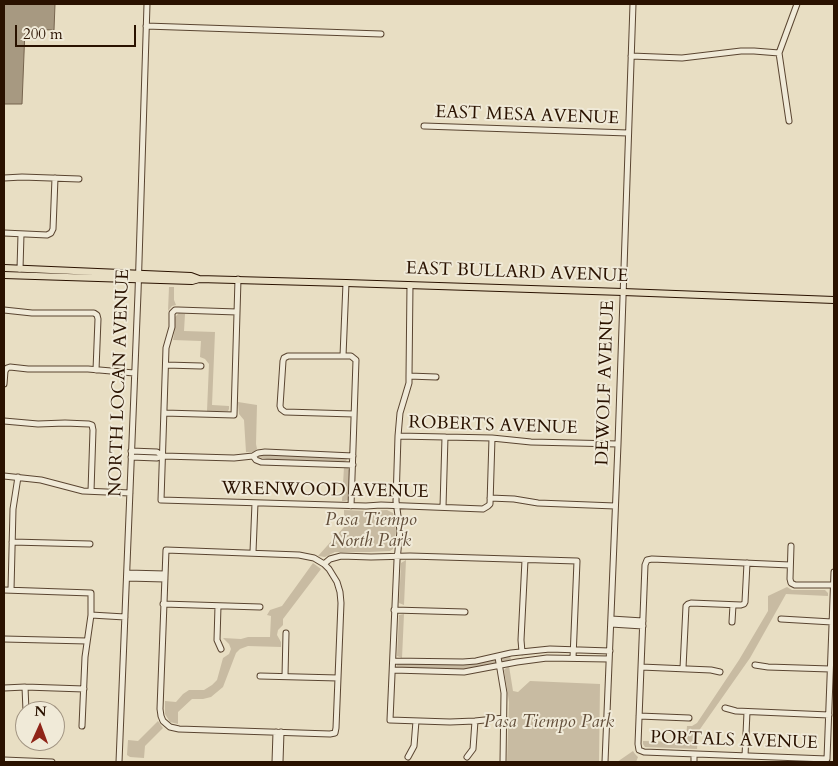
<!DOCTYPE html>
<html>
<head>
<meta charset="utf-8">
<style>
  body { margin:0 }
  #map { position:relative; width:838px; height:766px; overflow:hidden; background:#e8dec3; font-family:Cardo,serif }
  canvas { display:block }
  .frame { position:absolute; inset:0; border:5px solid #2a1200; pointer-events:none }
  .north { position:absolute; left:15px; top:701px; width:50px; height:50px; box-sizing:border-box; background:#f0ead8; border:1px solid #a19482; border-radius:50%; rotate:2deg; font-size:14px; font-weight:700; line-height:20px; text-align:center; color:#2a1200 }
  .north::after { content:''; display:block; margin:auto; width:18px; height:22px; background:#8f2418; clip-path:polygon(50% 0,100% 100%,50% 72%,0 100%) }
  .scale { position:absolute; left:15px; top:25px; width:121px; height:22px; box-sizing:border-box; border:2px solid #2a1200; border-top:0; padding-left:6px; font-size:15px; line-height:18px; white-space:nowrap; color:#2a1200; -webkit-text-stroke:4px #f0ead8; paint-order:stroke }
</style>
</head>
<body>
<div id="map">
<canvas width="838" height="766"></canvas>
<div class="frame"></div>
<div class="north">N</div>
<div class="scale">200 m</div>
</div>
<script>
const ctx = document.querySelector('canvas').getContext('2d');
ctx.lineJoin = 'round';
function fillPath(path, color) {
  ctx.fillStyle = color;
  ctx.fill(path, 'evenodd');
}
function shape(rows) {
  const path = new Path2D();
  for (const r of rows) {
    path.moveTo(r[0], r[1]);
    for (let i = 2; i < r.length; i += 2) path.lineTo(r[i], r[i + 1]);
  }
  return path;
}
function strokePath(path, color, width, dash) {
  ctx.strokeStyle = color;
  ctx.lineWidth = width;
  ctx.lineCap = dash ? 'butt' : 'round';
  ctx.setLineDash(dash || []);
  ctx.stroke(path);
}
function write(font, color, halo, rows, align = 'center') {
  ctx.font = font + ' Cardo,serif';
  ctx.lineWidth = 4;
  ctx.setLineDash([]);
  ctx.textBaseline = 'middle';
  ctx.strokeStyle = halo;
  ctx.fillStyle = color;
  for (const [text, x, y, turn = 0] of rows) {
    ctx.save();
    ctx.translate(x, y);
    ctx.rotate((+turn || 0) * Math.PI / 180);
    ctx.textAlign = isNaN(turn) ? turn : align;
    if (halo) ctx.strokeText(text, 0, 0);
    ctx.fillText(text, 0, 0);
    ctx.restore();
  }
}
const green = shape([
  [169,287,174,287,174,300,176,305,172,306,168,311],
  [179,313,185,314,184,331,215,332,212,405,229,406,229,409,228,411,207,411,209,364,205,359,200,357,201,341,173,340,175,328,175,317],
  [238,402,257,405,256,444,257,449,254,452,246,452,244,420,239,414],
  [262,454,346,457,347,460,344,462,267,459,258,457],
  [344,467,348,468,349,470,348,500,345,501,342,501],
  [344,510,366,511,387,510,393,513,396,531,393,549,390,551,370,552,335,552,325,557,318,556,344,527],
  [406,560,404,605,399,603,401,563],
  [313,563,321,569,283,619,283,625,278,630,277,635,281,642,281,647,248,646,240,649,236,653,223,687,211,697,203,699,192,699,178,712,178,724,170,722,165,714,165,701,176,702,183,694,189,690,204,690,212,685,217,680,223,658,229,654,231,649,229,644,223,638,241,639,248,637,270,637,271,616,267,615,270,610,282,606],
  [787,587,792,590,825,590,828,593,828,596,786,594,750,658,698,732,697,749,645,747,643,744,643,741,686,742,687,726,692,726,697,723,739,660,768,611,768,596],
  [404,614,402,658,397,656,399,615],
  [508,656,511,658,510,661,476,668,455,670,398,668,396,667,398,663,463,664,490,661],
  [509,666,513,691,518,692,530,681,600,684,599,762,507,762,509,702,504,670,507,667],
  [158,721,163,728,145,746,144,758,130,757,127,755,128,740,138,741],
  [633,751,635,754,638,757,636,762,617,762]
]);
const water = shape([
  [4,4,55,4,54,30,25,29,22,104,4,104,4,4]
]);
const minor = shape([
  [146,26,381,34],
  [631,56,682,58,741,51,754,51,779,53],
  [789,121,779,53,797,4],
  [424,126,628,133],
  [4,178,22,177,79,179],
  [4,233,47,235,51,233,53,229,55,178],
  [20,269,21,234],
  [410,285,409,376,409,383,400,413,398,436,396,501,400,531,397,560,390,720,450,722,475,721,504,718],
  [4,310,32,313,94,313,97,315,98,319,96,370],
  [237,312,178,310,175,310,172,313,172,327,166,348,161,500,366,506,381,505,483,509,488,506,490,504,492,438],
  [343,356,346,283],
  [166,365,201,366],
  [409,376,436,377],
  [4,384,5,371,7,368,10,367,28,369,88,369,134,373],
  [164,413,234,415,238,279],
  [4,421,38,424,65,423,89,424,92,425,93,430,91,491],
  [398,436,492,438,531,442,618,444],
  [131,451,157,452,163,456],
  [253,456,256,460,261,462,353,465],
  [131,457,157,458,163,456,234,458,253,456,258,453,265,452,353,456],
  [4,476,41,480,83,491,130,493],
  [490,498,514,499,538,503,615,506],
  [351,506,356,360,351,356,288,356,284,358,283,361,280,406,281,409,285,412,354,414],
  [443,507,445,437],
  [12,542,90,544],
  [791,546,790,579,791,583,795,585,834,585],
  [166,550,299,555,314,558,324,564,329,569,337,582,340,592,341,603,336,728,335,733,330,734,179,729,170,727,163,721,161,716,160,709,166,550],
  [253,552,255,503],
  [324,564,330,559,341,556,371,557,410,556,577,561,573,658],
  [790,565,652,559,647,560,645,565,638,744,639,750,644,752,827,759,834,572],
  [127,573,165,574],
  [127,578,165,579],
  [4,590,91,593,91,615,85,657,82,726],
  [11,590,13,509,18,477],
  [163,604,260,607],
  [218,606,217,640,221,649],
  [394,610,465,612],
  [91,615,125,617],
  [611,619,643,621],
  [781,619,832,622],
  [732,622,733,605],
  [611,624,643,626],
  [4,639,87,641],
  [522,652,521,640,525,560],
  [498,657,504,693,503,762],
  [393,661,463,662,476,661,511,653,550,649,610,651],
  [755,665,768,667,830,669],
  [641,667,711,670,720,672],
  [683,668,686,606,688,604,691,603,741,605,744,604,745,602,747,563],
  [393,670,464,672,517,662,547,658,609,659],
  [260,676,338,678],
  [285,676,286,633],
  [25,687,26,711],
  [4,688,25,687,84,689],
  [725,708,736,711,829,715],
  [639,716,689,718],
  [745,756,747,712],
  [408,757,414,746,416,721],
  [467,757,473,749,475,721],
  [4,760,52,762],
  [119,762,138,293,147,4],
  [275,762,276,732],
  [280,762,281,732],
  [605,762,618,444,633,4],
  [694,762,694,754]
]);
const major = shape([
  [4,268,191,276,199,279],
  [4,275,192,281,199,279,346,283,623,292,834,300]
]);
const streetNames = [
  ["EAST MESA AVENUE",527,116,2],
  ["EAST BULLARD AVENUE",517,273,2],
  ["NORTH LOCAN AVENUE",120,383,-88],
  ["DEWOLF AVENUE",606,383,-88],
  ["ROBERTS AVENUE",493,426,2],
  ["WRENWOOD AVENUE",325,491,1],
  ["PORTALS AVENUE",734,741,2]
];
const parkNames = [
  ["Pasa Tiempo",371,521],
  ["North Park",371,542],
  ["Pasa Tiempo Park",549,723]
];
fillPath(green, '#c8bba2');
fillPath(water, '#a79981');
strokePath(water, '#75634d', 1);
strokePath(minor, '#5a4531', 7);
strokePath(major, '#2a1200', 8);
strokePath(minor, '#f0ead8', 5);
strokePath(major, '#e8dec3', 6);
write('18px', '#2a1200', '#f0ead8', streetNames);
write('italic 18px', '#614d39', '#f0ead8', parkNames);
</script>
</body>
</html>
